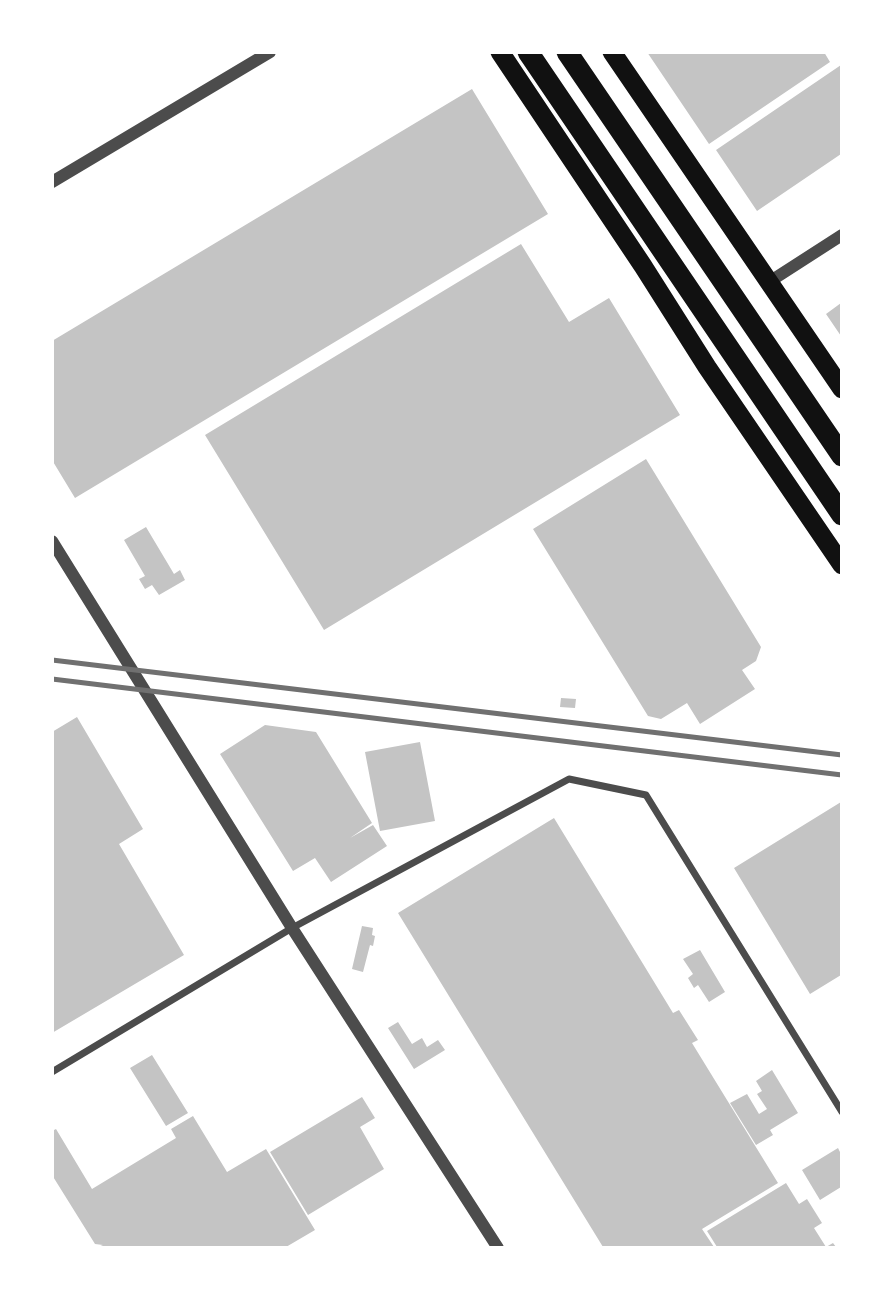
<!DOCTYPE html>
<html>
<head>
<meta charset="utf-8">
<style>
  body { margin:0 }
  #map { position:relative; width:894px; height:1300px; overflow:hidden; background:#fff; font-family:Lato,sans-serif }
  canvas { display:block }
  .frame { position:absolute; inset:0; border:54px solid #fff; pointer-events:none }
</style>
</head>
<body>
<div id="map">
<canvas width="894" height="1300"></canvas>
<div class="frame"></div>
</div>
<script>
const ctx = document.querySelector('canvas').getContext('2d');
ctx.lineJoin = 'round';
function fillPath(path, color) {
  ctx.fillStyle = color;
  ctx.fill(path, 'evenodd');
}
function shape(rows) {
  const path = new Path2D();
  for (const r of rows) {
    path.moveTo(r[0], r[1]);
    for (let i = 2; i < r.length; i += 2) path.lineTo(r[i], r[i + 1]);
  }
  return path;
}
function strokePath(path, color, width, dash) {
  ctx.strokeStyle = color;
  ctx.lineWidth = width;
  ctx.lineCap = dash ? 'butt' : 'round';
  ctx.setLineDash(dash || []);
  ctx.stroke(path);
}
const building = shape([
  [647,52,824,52,830,62,709,144],
  [841,65,841,154,757,211,716,150],
  [472,89,548,214,75,498,52,460,52,341],
  [521,244,569,322,609,298,680,415,324,630,205,435],
  [841,303,841,336,826,314],
  [646,459,761,647,756,661,742,670,755,689,700,724,687,703,661,719,648,716,533,529],
  [146,527,174,574,180,570,185,580,159,595,152,585,145,589,139,579,145,576,124,540],
  [561,698,576,699,575,708,560,707],
  [77,717,143,829,119,844,184,955,52,1033,52,732],
  [265,725,316,732,372,823,350,838,373,825,387,846,331,882,315,858,293,871,220,754],
  [420,742,435,821,380,831,365,752],
  [841,802,841,975,810,994,734,868],
  [554,818,673,1013,679,1010,698,1040,692,1043,778,1183,702,1229,714,1247,603,1247,398,913],
  [362,926,373,928,372,935,375,936,373,946,370,945,363,972,352,969],
  [700,950,725,992,709,1002,698,985,694,988,688,978,693,974,683,959],
  [398,1022,412,1044,422,1038,427,1047,438,1040,445,1050,414,1069,388,1028],
  [152,1055,188,1113,166,1126,130,1068],
  [772,1070,798,1113,770,1130,773,1135,756,1145,730,1103,747,1094,759,1114,767,1109,757,1094,762,1091,756,1081],
  [362,1097,375,1118,360,1127,384,1169,308,1215,270,1152],
  [193,1116,227,1172,266,1149,315,1230,286,1247,98,1247,103,1245,95,1244,52,1175,52,1131,56,1129,92,1189,176,1138,171,1129],
  [838,1148,841,1154,841,1187,820,1200,802,1170],
  [786,1183,799,1204,807,1199,822,1223,814,1228,826,1247,833,1243,836,1247,717,1247,707,1231]
]);
const minor = shape([
  [52,1072,292,928,569,779,646,795,842,1112]
]);
const tertiary = shape([
  [52,182,270,52],
  [769,282,842,235],
  [52,541,292,928,498,1248]
]);
const trunk = shape([
  [500,52,643,266,707,367,842,565],
  [612,52,842,389]
]);
const motorway = shape([
  [528,52,842,515],
  [567,52,842,456]
]);
const rail = shape([
  [52,660,842,755],
  [52,679,842,775]
]);
fillPath(building, '#c4c4c4');
strokePath(minor, '#4c4c4c', 7);
strokePath(tertiary, '#4c4c4c', 12);
strokePath(trunk, '#111', 19);
strokePath(motorway, '#111', 21);
strokePath(rail, '#707070', 5);
</script>
</body>
</html>
